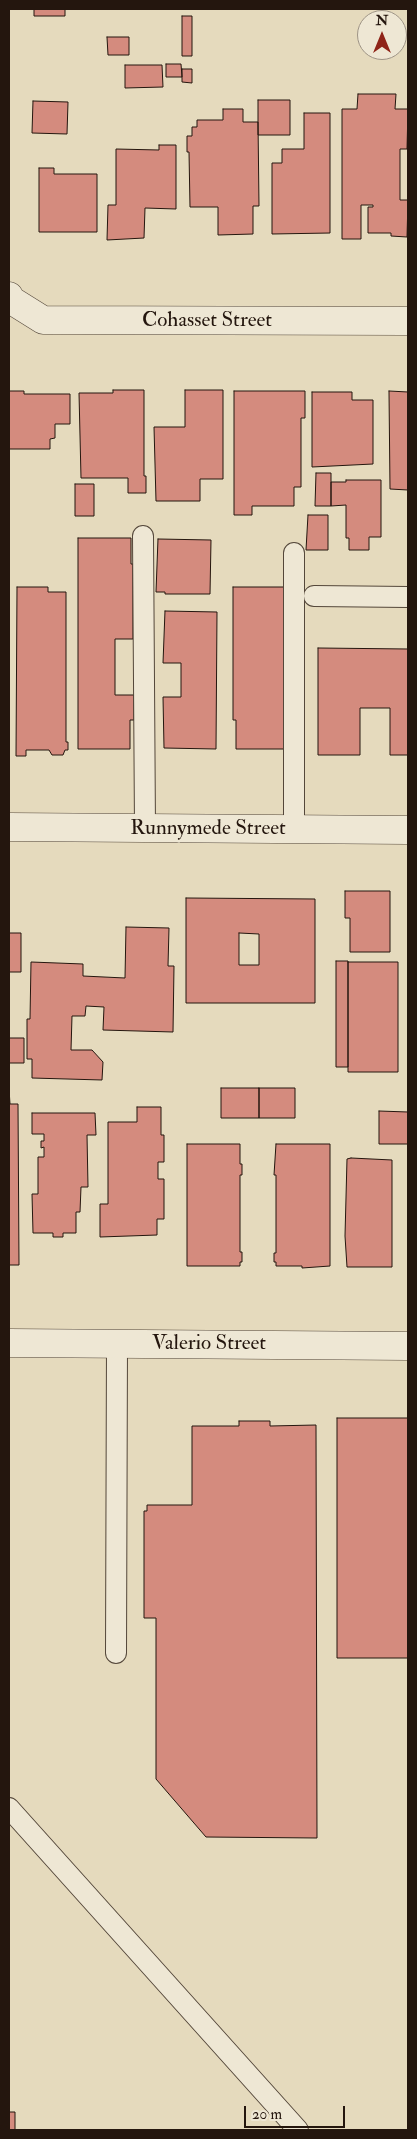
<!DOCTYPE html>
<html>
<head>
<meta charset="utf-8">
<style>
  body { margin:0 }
  #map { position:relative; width:417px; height:2139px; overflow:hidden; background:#e5dabd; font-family:"IM FELL Double Pica",serif }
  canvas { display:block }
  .frame { position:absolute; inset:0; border:10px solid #24160e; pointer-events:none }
  .north { position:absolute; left:357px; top:10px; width:50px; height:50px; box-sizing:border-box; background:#eee7d4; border:1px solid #9d9385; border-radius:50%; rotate:0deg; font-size:14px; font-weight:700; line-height:20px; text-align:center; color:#24160e }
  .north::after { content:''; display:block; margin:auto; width:18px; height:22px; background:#8f2418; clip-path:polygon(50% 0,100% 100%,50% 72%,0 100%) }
  .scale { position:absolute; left:244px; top:2106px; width:101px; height:22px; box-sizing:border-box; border:2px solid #24160e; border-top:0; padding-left:6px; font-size:15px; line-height:18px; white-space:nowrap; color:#24160e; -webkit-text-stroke:4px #eee7d4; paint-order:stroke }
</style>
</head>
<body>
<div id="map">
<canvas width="417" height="2139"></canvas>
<div class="frame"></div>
<div class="north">N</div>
<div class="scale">20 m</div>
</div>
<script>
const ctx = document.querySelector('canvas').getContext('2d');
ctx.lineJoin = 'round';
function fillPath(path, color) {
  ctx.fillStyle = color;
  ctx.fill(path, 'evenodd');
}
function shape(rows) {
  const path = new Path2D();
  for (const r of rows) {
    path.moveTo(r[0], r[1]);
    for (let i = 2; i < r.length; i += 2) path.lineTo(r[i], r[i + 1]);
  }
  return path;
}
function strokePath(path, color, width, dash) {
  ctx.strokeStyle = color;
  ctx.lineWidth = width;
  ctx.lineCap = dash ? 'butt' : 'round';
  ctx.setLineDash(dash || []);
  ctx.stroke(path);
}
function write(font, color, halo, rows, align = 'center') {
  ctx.font = font + ' "IM FELL Double Pica",serif';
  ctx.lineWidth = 5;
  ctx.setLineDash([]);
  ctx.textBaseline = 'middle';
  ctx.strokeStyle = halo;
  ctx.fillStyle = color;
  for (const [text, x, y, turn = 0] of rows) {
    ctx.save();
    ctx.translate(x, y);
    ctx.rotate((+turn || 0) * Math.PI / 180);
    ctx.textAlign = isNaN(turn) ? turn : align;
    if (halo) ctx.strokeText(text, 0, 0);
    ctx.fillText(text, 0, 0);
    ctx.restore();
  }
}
const building = shape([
  [34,9,65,9,65,16,34,16,34,9],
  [182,16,192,16,192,56,182,56,182,16],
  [107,37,129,37,129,55,108,55,107,37],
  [166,64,181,64,182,77,166,77,166,64],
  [125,65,162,65,163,87,125,88,125,65],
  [182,69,192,69,192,83,182,82,182,69],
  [358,94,396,94,395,109,408,109,407,149,400,149,400,200,408,200,407,237,391,236,391,233,368,233,368,207,373,207,373,205,361,205,361,239,342,239,342,109,357,109,358,94],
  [258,100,290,100,290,135,258,135,258,100],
  [33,101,68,102,67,134,32,133,33,101],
  [223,109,243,109,243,122,258,122,259,206,253,206,253,234,218,235,218,207,190,207,189,152,187,152,187,136,192,136,192,127,197,127,197,120,223,120,223,109],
  [304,113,330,113,330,233,272,234,272,163,282,163,282,149,304,149,304,113],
  [159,145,176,145,176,209,145,208,144,238,107,240,108,205,116,205,116,149,159,150,159,145],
  [39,168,54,168,54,174,97,174,97,232,39,232,39,168],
  [113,390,144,390,144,476,146,476,146,493,128,493,128,478,81,478,79,393,113,393,113,390],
  [185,390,223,390,223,479,200,479,200,501,156,501,154,427,185,427,185,390],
  [9,391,24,391,24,394,70,394,70,424,55,424,55,438,50,439,50,449,9,449,9,391],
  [234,391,305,391,305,418,301,418,301,487,294,487,294,506,252,506,252,515,234,515,234,391],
  [389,391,408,392,408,490,390,489,389,391],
  [312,392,352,392,352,400,373,400,373,464,312,467,312,392],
  [316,473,331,473,331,506,315,506,316,473],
  [346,480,381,480,381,537,369,537,369,550,349,550,349,538,346,538,346,505,331,506,331,482,346,482,346,480],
  [75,484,94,484,94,516,75,516,75,484],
  [308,515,328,515,328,550,306,550,308,515],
  [78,538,131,538,131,564,133,564,133,639,115,639,115,695,134,695,134,720,130,720,130,749,78,749,78,538],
  [158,539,211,540,210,594,165,594,165,592,156,592,158,539],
  [17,587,48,587,48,592,66,592,66,742,68,742,68,750,65,750,63,755,52,755,49,750,26,750,26,756,16,756,17,587],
  [233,587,287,587,287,749,236,749,236,720,233,720,233,587],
  [165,611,217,612,216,749,164,748,163,697,181,697,181,663,163,663,165,611],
  [318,648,408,649,408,755,390,755,390,708,360,708,360,755,318,755,318,648],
  [345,891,390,891,390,952,350,952,350,918,345,918,345,891],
  [186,898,315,899,315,1003,186,1003,186,898],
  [239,933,259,934,259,965,239,965,239,933],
  [126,927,169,928,168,966,174,966,173,1032,103,1030,104,1007,86,1006,85,1016,72,1016,71,1050,92,1050,103,1062,102,1080,32,1078,32,1059,27,1059,27,1019,30,1019,31,962,83,964,83,976,125,978,126,927],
  [9,933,21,933,21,972,9,972,9,933],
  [336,961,348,961,348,1067,336,1067,336,961],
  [348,962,398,962,398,1072,348,1072,348,962],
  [9,984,9,1038,24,1038,24,1063,9,1063,9,984],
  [221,1088,259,1088,259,1118,221,1118,221,1088],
  [259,1088,295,1088,295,1118,259,1118,259,1088],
  [9,1089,10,1104,18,1104,19,1265,9,1265,9,1089],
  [137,1107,161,1107,161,1135,164,1135,164,1162,158,1162,158,1179,164,1179,164,1219,157,1219,157,1235,100,1237,100,1204,108,1204,108,1122,137,1122,137,1107],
  [379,1111,408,1112,408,1144,379,1144,379,1111],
  [32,1113,95,1113,96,1135,87,1135,88,1187,81,1187,80,1212,76,1212,76,1233,63,1233,63,1237,53,1237,53,1233,33,1233,32,1194,38,1194,38,1157,44,1157,44,1147,41,1148,41,1141,44,1141,44,1134,32,1134,32,1113],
  [187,1144,240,1144,240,1164,242,1164,242,1175,240,1175,240,1252,242,1252,242,1262,240,1262,240,1266,187,1266,187,1144],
  [276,1144,330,1144,330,1266,302,1268,302,1266,276,1266,276,1262,274,1262,274,1253,276,1253,276,1175,274,1175,276,1144],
  [351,1158,392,1160,392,1267,347,1267,345,1236,347,1159,351,1158],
  [337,1418,408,1418,408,1658,337,1658,337,1418],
  [239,1421,270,1421,270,1426,316,1425,317,1838,206,1837,156,1779,156,1618,144,1618,144,1511,147,1511,147,1505,192,1505,192,1426,239,1426,239,1421],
  [9,2112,15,2112,15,2130,9,2130,9,2112]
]);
const lane = shape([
  [143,536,145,828],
  [314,596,408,597],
  [294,830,294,553],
  [116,1653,117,1344],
  [9,1808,298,2130]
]);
const street = shape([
  [9,296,11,300,43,320,408,321],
  [9,827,408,830],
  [9,1343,408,1346]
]);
const streetNames = [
  ["Cohasset Street",207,321],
  ["Runnymede Street",208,829],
  ["Valerio Street",209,1344]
];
fillPath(building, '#d48b7e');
strokePath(building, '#24160e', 1);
strokePath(lane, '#54473a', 22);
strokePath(street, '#54473a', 29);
strokePath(lane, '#eee7d4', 20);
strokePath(street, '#eee7d4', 28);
write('21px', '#24160e', '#eee7d4', streetNames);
</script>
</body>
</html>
